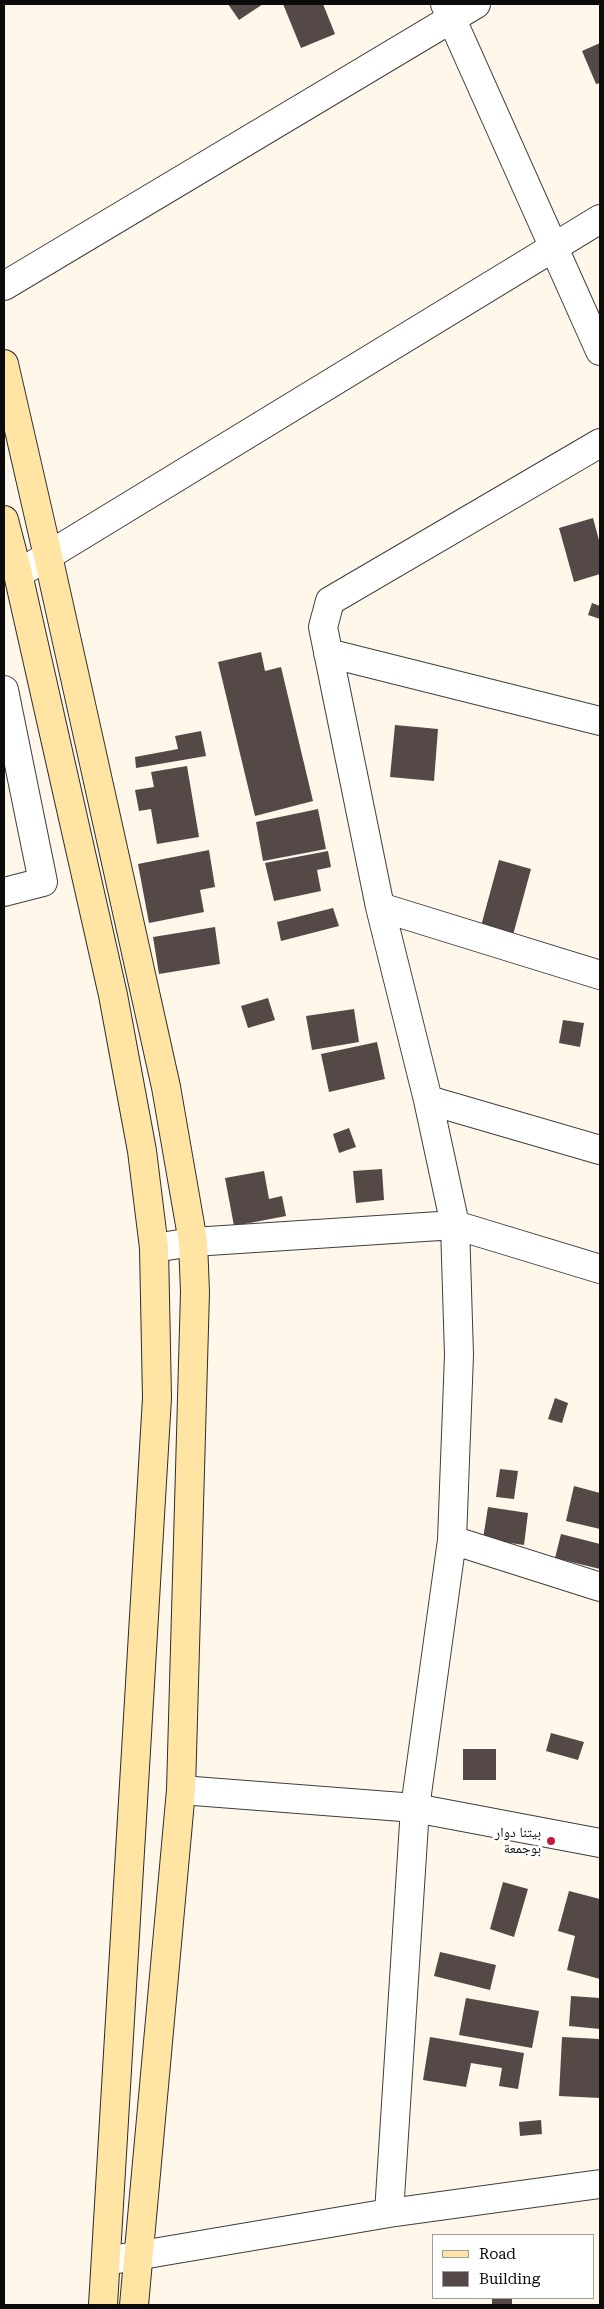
<!DOCTYPE html>
<html>
<head>
<meta charset="utf-8">
<style>
  body { margin:0 }
  #map { position:relative; width:604px; height:2309px; overflow:hidden; background:#fff7e9; font-family:"Roboto Serif",serif }
  canvas { display:block }
  .frame { position:absolute; inset:0; border:5px solid #0b0b0b; pointer-events:none }
  .legend { position:absolute; left:432px; top:2234px; width:162px; height:65px; box-sizing:border-box; background:#fff; border:1px solid #9d9d9d; margin:0; padding:6px 9px; list-style:none; font-size:15px; color:#0b0b0b }
  .legend li { display:flex; align-items:center; gap:10px; height:25px }
  .legend b { width:25px; border:1px solid #9d9d9d }
</style>
</head>
<body>
<div id="map">
<canvas width="604" height="2309"></canvas>
<div class="frame"></div>
<ul class="legend">
<li><b style="height:6px;background:#ffe4a4"></b>Road</li>
<li><b style="height:14px;background:#544946"></b>Building</li>
</ul>
</div>
<script>
const ctx = document.querySelector('canvas').getContext('2d');
ctx.lineJoin = 'round';
function fillPath(path, color) {
  ctx.fillStyle = color;
  ctx.fill(path, 'evenodd');
}
function shape(rows) {
  const path = new Path2D();
  for (const r of rows) {
    path.moveTo(r[0], r[1]);
    for (let i = 2; i < r.length; i += 2) path.lineTo(r[i], r[i + 1]);
  }
  return path;
}
function strokePath(path, color, width, dash) {
  ctx.strokeStyle = color;
  ctx.lineWidth = width;
  ctx.lineCap = dash ? 'butt' : 'round';
  ctx.setLineDash(dash || []);
  ctx.stroke(path);
}
function write(font, color, halo, rows, align = 'center') {
  ctx.font = font + ' "Roboto Serif","Noto Naskh Arabic",serif';
  ctx.lineWidth = 5;
  ctx.setLineDash([]);
  ctx.textBaseline = 'middle';
  ctx.strokeStyle = halo;
  ctx.fillStyle = color;
  for (const [text, x, y, turn = 0] of rows) {
    ctx.save();
    ctx.translate(x, y);
    ctx.rotate((+turn || 0) * Math.PI / 180);
    ctx.textAlign = isNaN(turn) ? turn : align;
    if (halo) ctx.strokeText(text, 0, 0);
    ctx.fillText(text, 0, 0);
    ctx.restore();
  }
}
const building = shape([
  [228,4,263,4,239,20],
  [283,4,323,4,335,34,301,48],
  [600,43,600,83,596,84,582,51],
  [593,518,600,544,600,574,574,582,559,528],
  [592,603,600,606,600,619,588,615],
  [261,652,265,671,281,667,313,801,255,816,218,662],
  [395,725,438,729,434,781,390,777],
  [201,731,206,756,136,768,135,757,178,749,175,736],
  [187,766,199,837,157,844,151,809,139,811,135,790,154,787,151,772],
  [318,809,326,849,263,861,256,822],
  [209,850,215,887,200,890,204,912,149,923,138,864],
  [328,851,331,867,317,870,321,891,274,901,265,863],
  [499,860,531,869,513,935,481,926],
  [333,908,339,926,281,941,277,922],
  [215,927,220,964,159,974,153,937],
  [268,998,275,1020,248,1028,241,1006],
  [354,1009,359,1042,312,1050,306,1016],
  [563,1020,584,1023,580,1047,559,1043],
  [377,1042,385,1079,329,1092,321,1054],
  [349,1128,356,1147,339,1153,333,1134],
  [382,1169,384,1200,356,1203,353,1171],
  [264,1171,269,1199,282,1196,286,1216,234,1226,225,1178],
  [555,1398,568,1403,562,1423,548,1419],
  [500,1469,518,1471,514,1499,496,1497],
  [574,1486,600,1493,600,1529,566,1521],
  [488,1507,528,1513,524,1545,483,1539],
  [561,1534,600,1544,600,1569,555,1558],
  [551,1733,584,1742,578,1760,546,1751],
  [463,1749,496,1749,496,1780,463,1780],
  [503,1882,528,1889,514,1937,490,1929],
  [569,1891,600,1899,600,1979,567,1970,575,1936,558,1931],
  [440,1952,496,1965,490,1990,434,1976],
  [571,1996,600,1998,600,2029,569,2026],
  [466,1998,539,2011,532,2048,459,2035],
  [430,2037,524,2053,518,2089,499,2086,502,2068,471,2063,466,2087,423,2080],
  [562,2037,600,2039,600,2098,559,2096],
  [541,2120,542,2134,520,2136,519,2122],
  [492,2298,512,2298,512,2305,492,2305]
]);
const minor = shape([
  [445,4,600,351],
  [4,286,476,4],
  [328,653,600,721],
  [4,690,43,882,4,892],
  [380,907,600,975],
  [428,1100,600,1150],
  [154,1248,193,1242,455,1225,600,1269],
  [452,1540,600,1587],
  [181,1790,415,1808,600,1843],
  [389,2213,415,1808,452,1540,459,1355,455,1225,428,1100,380,907,323,627,330,601,600,443],
  [106,2261,389,2213,600,2184]
]);
const tertiary = shape([
  [18,574,600,219]
]);
const secondary = shape([
  [4,364,48,556,166,1087,193,1242,195,1292,181,1790,134,2305],
  [4,520,18,574,113,995,142,1151,154,1248,157,1398,103,2305]
]);
const markers = [
  [551,1841,5,"#c61840"]
];
const poiNames = [
  ["بيتنا دوار",541,1833],
  ["بوجمعة",541,1849]
];
fillPath(building, '#544946');
strokePath(minor, '#3e3e3e', 30);
strokePath(tertiary, '#3e3e3e', 30);
strokePath(secondary, '#2d2d2d', 30);
strokePath(minor, '#fff', 28);
strokePath(tertiary, '#fff', 28);
strokePath(secondary, '#ffe4a4', 28);
for (const [x, y, r, color] of markers) {
  const dot = new Path2D();
  dot.arc(x, y, r, 0, 2 * Math.PI);
  ctx.fillStyle = color;
  ctx.fill(dot);
  strokePath(dot, '#fff', 2);
}
write('14px', '#0b0b0b', '#fff', poiNames, 'right');
</script>
</body>
</html>
